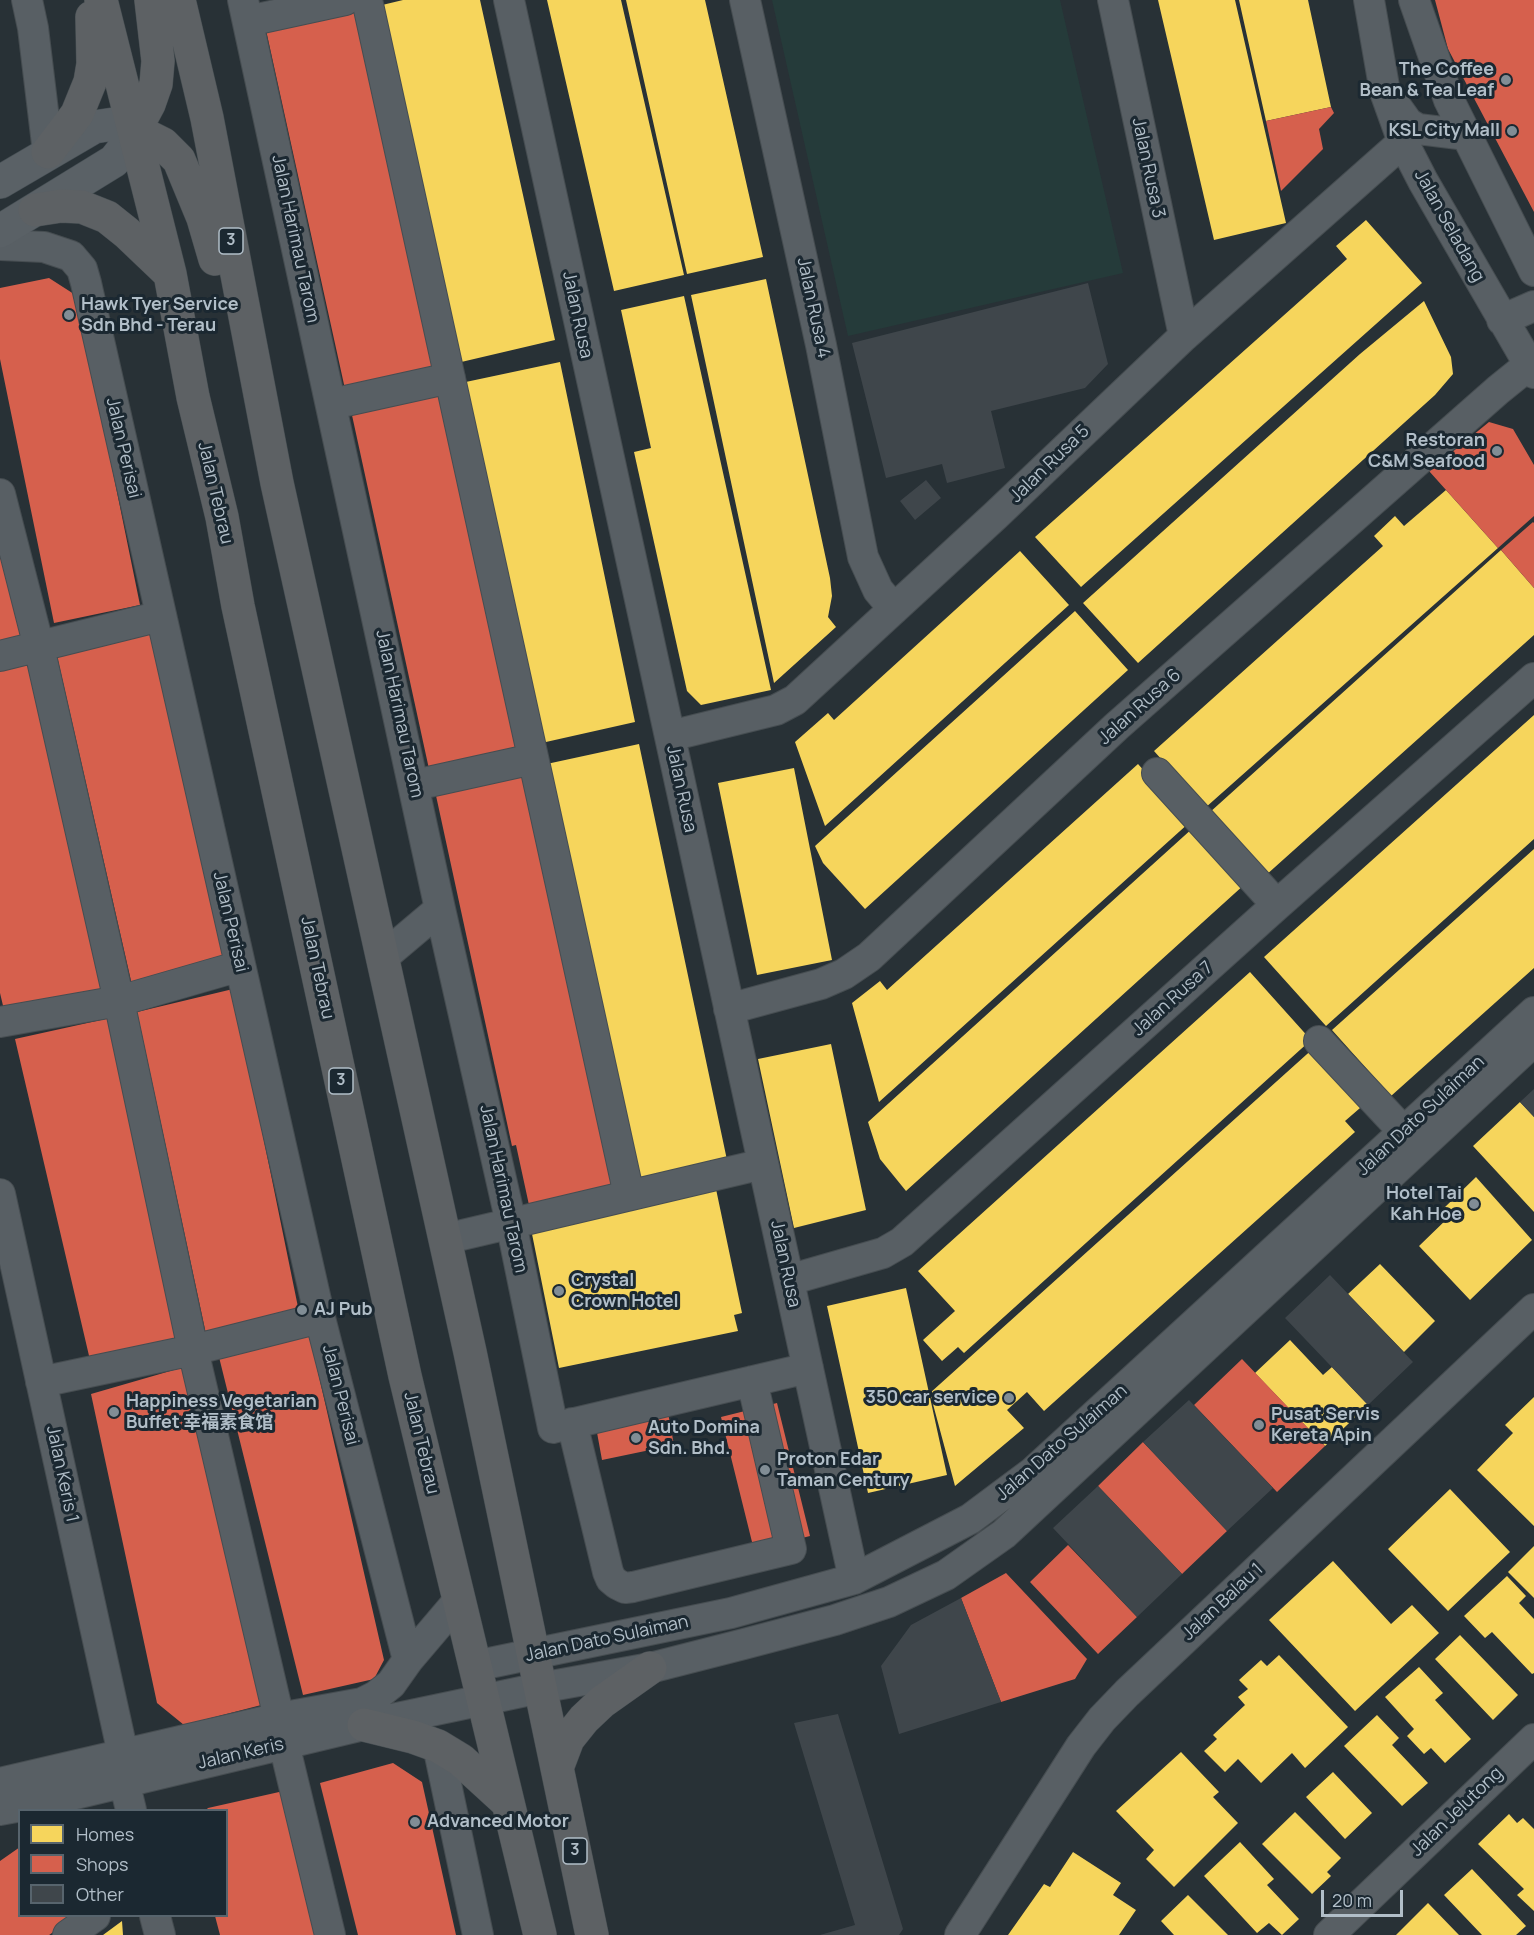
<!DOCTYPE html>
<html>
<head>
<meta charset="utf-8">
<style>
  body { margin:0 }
  #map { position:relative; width:1534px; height:1935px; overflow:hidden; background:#283136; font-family:Manrope,sans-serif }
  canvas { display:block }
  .legend { position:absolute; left:18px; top:1809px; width:210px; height:108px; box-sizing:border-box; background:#1b2831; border:2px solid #57646d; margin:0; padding:8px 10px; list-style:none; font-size:18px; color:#b1bec8 }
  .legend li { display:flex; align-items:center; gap:12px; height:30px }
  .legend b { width:30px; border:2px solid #57646d }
  .scale { position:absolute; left:1321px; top:1890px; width:82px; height:27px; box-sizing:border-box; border:3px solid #b1bec8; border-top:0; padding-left:8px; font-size:18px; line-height:21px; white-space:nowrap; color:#b1bec8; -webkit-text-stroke:4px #1b2831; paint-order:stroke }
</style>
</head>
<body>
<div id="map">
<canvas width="1534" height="1935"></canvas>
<ul class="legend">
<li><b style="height:16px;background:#f6d55c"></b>Homes</li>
<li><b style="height:16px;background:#d6604d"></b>Shops</li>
<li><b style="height:16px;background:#3f464b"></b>Other</li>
</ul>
<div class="scale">20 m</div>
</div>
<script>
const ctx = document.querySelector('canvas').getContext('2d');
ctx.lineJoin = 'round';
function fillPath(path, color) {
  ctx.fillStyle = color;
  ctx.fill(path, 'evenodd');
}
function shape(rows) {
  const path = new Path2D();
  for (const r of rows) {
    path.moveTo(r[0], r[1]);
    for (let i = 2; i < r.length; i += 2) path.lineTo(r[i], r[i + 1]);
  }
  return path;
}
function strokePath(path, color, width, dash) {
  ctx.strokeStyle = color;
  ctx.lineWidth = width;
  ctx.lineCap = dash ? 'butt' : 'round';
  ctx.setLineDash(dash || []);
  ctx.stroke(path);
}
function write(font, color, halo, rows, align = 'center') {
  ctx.font = font + ' Manrope,"Noto Sans SC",sans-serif';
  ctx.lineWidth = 6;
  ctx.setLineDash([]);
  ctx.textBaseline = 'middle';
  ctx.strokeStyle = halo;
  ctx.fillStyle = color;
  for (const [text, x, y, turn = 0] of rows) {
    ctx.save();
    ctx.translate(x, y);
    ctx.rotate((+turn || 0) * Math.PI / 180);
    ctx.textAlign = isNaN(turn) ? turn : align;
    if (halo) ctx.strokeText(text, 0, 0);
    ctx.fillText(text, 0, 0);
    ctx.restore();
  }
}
const green = shape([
  [772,0,1060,0,1123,273,848,336]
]);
const homes = shape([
  [403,0,480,0,555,340,457,363,378,6],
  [547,0,621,0,684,275,614,291],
  [626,0,705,0,763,257,687,274],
  [1158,0,1235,0,1286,223,1214,240],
  [1239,0,1308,0,1331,107,1266,121],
  [1366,220,1422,283,1081,587,1035,537,1347,259,1336,246],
  [766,279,830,578,832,596,828,617,836,627,774,683,691,295],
  [684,296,771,690,701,705,687,691,634,452,651,448,621,310],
  [1424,301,1451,357,1453,374,1435,395,1138,663,1083,603,1360,354],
  [560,362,635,722,537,744,461,383],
  [1446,490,1498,548,1205,808,1154,751,1383,546,1374,536,1395,516,1404,526],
  [1501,550,1534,588,1534,635,1265,876,1209,813],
  [1020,551,1069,605,825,826,795,742,828,713,834,720],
  [1075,611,1128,670,865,909,823,863,815,846],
  [1534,715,1534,839,1326,1026,1264,957],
  [639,744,727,1160,630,1181,542,765],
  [1138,764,1190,822,879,1102,852,1003,880,981,887,990],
  [794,768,832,960,757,975,718,783],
  [1194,827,1245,884,906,1191,880,1159,868,1122],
  [1534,849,1534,968,1391,1096,1332,1030],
  [1250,972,1311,1040,964,1353,958,1347,942,1361,923,1340,955,1311,918,1271],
  [831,1044,866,1210,794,1228,758,1059],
  [1316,1046,1367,1102,1345,1121,1355,1132,1044,1411,1027,1392,1007,1410,1024,1428,955,1486,930,1393],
  [1520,1102,1534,1117,1534,1212,1473,1146],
  [1476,1177,1532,1240,1470,1300,1419,1246,1450,1216,1443,1209],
  [716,1189,742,1313,734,1315,738,1331,559,1368,531,1229],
  [1380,1264,1435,1321,1404,1352,1348,1294],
  [906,1288,947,1475,868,1493,827,1306],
  [1290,1340,1323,1375,1332,1367,1368,1405,1325,1446,1255,1373],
  [1534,1397,1534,1526,1477,1470,1513,1433,1505,1425],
  [1450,1489,1510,1552,1448,1611,1388,1549],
  [1534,1546,1534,1598,1508,1572],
  [1333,1561,1391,1624,1412,1605,1439,1633,1355,1711,1269,1620],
  [1507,1576,1526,1596,1519,1603,1534,1619,1534,1673,1532,1674,1492,1632,1485,1638,1464,1616],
  [1460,1635,1518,1695,1493,1720,1435,1659],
  [1279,1655,1348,1727,1305,1768,1292,1753,1261,1783,1238,1759,1225,1772,1204,1751,1217,1739,1213,1735,1245,1705,1238,1697,1248,1689,1239,1680,1261,1660,1267,1666],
  [1419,1667,1443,1693,1435,1700,1471,1739,1445,1763,1431,1748,1424,1754,1407,1736,1414,1729,1385,1697],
  [1377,1715,1399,1738,1392,1745,1428,1783,1402,1806,1344,1746],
  [1181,1752,1219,1792,1213,1797,1238,1823,1174,1887,1146,1859,1154,1850,1116,1811],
  [1333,1772,1372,1813,1345,1839,1306,1797],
  [1295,1812,1341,1858,1327,1872,1331,1876,1312,1894,1262,1844],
  [1509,1814,1517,1823,1523,1818,1534,1829,1534,1911,1517,1895,1524,1889,1478,1844],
  [1240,1842,1274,1879,1267,1885,1299,1919,1282,1935,1269,1923,1257,1933,1204,1876],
  [1073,1852,1121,1883,1113,1895,1136,1910,1119,1935,1008,1935,1044,1884,1050,1887],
  [1472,1869,1526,1926,1516,1935,1482,1935,1444,1895],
  [1188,1895,1228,1935,1174,1935,1161,1921],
  [1428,1903,1459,1935,1396,1935],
  [122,1921,123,1935,103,1935]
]);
const shops = shape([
  [1435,0,1534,0,1534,212,1448,49],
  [357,9,436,368,345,389,266,30],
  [1331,107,1334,113,1319,129,1323,149,1281,191,1266,121],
  [49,278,77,296,140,605,54,623,0,359,0,288],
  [441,385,521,748,429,769,350,406],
  [1489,422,1513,429,1534,465,1534,516,1498,548,1429,471],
  [1533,522,1534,523,1534,588,1501,550],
  [0,541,22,638,0,643],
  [150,632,226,963,132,985,57,656],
  [36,659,106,992,5,1014,0,993,0,668],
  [528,771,617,1185,529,1205,516,1145,512,1146,435,791],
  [233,989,299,1312,206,1334,137,1012],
  [110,1018,185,1339,90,1360,15,1039],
  [309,1333,384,1660,374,1679,303,1695,218,1353],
  [1242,1359,1325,1446,1277,1492,1194,1405],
  [191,1365,269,1703,184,1725,157,1703,91,1394],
  [777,1403,810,1536,754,1550,721,1417],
  [668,1413,674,1445,602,1460,596,1427],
  [1143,1442,1227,1531,1182,1574,1098,1486],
  [1068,1545,1137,1617,1098,1654,1030,1582],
  [1006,1573,1087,1659,1075,1679,1001,1702,961,1598],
  [393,1763,422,1782,456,1935,358,1935,320,1783],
  [288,1790,321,1935,220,1935,215,1916,226,1916,226,1810,206,1810,208,1808],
  [20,1847,20,1916,77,1916,49,1935,0,1935,0,1861]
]);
const building = shape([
  [1088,283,1108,364,1085,388,991,411,1005,468,947,483,942,464,886,478,852,343],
  [926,480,941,498,915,520,900,501],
  [1534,1089,1534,1117,1520,1102],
  [1330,1275,1413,1362,1368,1405,1285,1318],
  [1189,1400,1273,1488,1227,1531,1143,1442],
  [1098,1486,1182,1574,1137,1617,1053,1528],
  [961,1598,1001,1702,899,1734,881,1666,911,1625],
  [838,1714,903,1929,899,1935,820,1935,855,1925,794,1723]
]);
const minor = shape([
  [27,0,33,28,48,152],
  [243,0,440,909,511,1223,553,1428,808,1368],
  [367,0,629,1195],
  [509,0,854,1579],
  [745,0,821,345,863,557,878,590,894,609],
  [1113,0,1184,336],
  [1369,0,1385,92,1403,142,1423,181,1534,373],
  [1414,0,1449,100,1534,271],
  [248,21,345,0],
  [1393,102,1408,123,1418,129,1467,135],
  [0,245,44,247,71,256,82,269,86,283,320,1318,408,1660],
  [1502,320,1534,306],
  [332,404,450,378],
  [0,494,39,647,119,1001,193,1350,279,1718],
  [0,656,161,616],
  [670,736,776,710,795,700,996,515,1184,336,1403,142],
  [1157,773,1277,905],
  [415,785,533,759],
  [382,958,440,909],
  [729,1009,821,984,844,974,869,957,1117,726,1498,390,1529,365],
  [0,1022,119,1001,240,966],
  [1319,1041,1404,1132],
  [0,1194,123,1754],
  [445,1239,763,1164],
  [789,1280,883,1253,902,1242,1277,905,1534,678],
  [41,1382,193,1350,320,1318],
  [572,1423,608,1572,611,1579,617,1584,625,1588,633,1587,791,1549,752,1381],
  [475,1666,731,1613,854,1579,970,1519,1033,1472,1534,1012],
  [284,1744,330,1935],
  [438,1746,478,1935],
  [124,1781,131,1810],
  [0,1783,279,1718,362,1703,376,1696,391,1684,408,1660,459,1600],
  [0,1810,38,1803,364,1725,540,1688,650,1668,744,1644,835,1620,889,1602,946,1575,1004,1534,1534,1041],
  [155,1916,160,1935],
  [68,1935,95,1916],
  [960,1935,1081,1746,1102,1719,1127,1693,1534,1309],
  [1329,1935,1534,1739]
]);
const major = shape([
  [0,182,94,127,114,124,135,130,126,146,114,161,0,231]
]);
const highway = shape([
  [101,0,170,274,193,397,222,517,238,606,405,1376,540,1935],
  [179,0,207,118,277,483,470,1352,592,1935],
  [135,130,163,144,179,160,203,218,215,259],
  [135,130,149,104,156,84,158,61,151,0],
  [48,152,77,114,90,82,93,64,92,17],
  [35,210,61,206,82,207,107,217,127,233,170,274],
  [364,1725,413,1737,438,1746,461,1760,508,1803],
  [557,1768,568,1739,584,1719,602,1702,650,1668]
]);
const markers = [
  [1506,80,6,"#818d95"],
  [1512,131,6,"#818d95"],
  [69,315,6,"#818d95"],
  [1497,451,6,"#818d95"],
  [1474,1204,6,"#818d95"],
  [559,1291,6,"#818d95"],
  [302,1310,6,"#818d95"],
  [1009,1398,6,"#818d95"],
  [114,1412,6,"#818d95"],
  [1259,1425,6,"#818d95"],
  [636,1438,6,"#818d95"],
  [765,1470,6,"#818d95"],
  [415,1822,6,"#818d95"]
];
const shields = [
  [231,241,24],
  [341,1081,24],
  [575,1851,24]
];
const shieldNames = [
  ["3",231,241],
  ["3",341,1081],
  ["3",575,1851]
];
const poiNames = [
  ["The Coffee",1494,70,"right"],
  ["Bean & Tea Leaf",1494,91,"right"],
  ["KSL City Mall",1500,131,"right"],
  ["Hawk Tyer Service",81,305],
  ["Sdn Bhd - Terau",81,326],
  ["Restoran",1485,441,"right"],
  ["C&M Seafood",1485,462,"right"],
  ["Hotel Tai",1462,1194,"right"],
  ["Kah Hoe",1462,1215,"right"],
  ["Crystal",571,1281],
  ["Crown Hotel",571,1302],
  ["AJ Pub",314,1310],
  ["350 car service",997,1398,"right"],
  ["Happiness Vegetarian",126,1402],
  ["Buffet 幸福素食馆",126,1423],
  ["Pusat Servis",1271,1415],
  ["Kereta Apin",1271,1436],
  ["Auto Domina",648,1428],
  ["Sdn. Bhd.",648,1449],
  ["Proton Edar",777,1460],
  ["Taman Century",777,1481],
  ["Advanced Motor",427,1822]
];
const streetNames = [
  ["Jalan Rusa 3",1148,168,78],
  ["Jalan Seladang",1449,226,61],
  ["Jalan Harimau Tarom",295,239,78],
  ["Jalan Rusa 4",813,308,78],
  ["Jalan Rusa",577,315,78],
  ["Jalan Perisai",123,448,77],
  ["Jalan Rusa 5",1050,464,-44],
  ["Jalan Tebrau",215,493,77],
  ["Jalan Rusa 6",1140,707,-42],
  ["Jalan Harimau Tarom",399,714,78],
  ["Jalan Rusa",681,789,78],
  ["Jalan Perisai",230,922,77],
  ["Jalan Tebrau",317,968,78],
  ["Jalan Rusa 7",1173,999,-42],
  ["Jalan Dato Sulaiman",1421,1116,-43],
  ["Jalan Harimau Tarom",503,1189,78],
  ["Jalan Rusa",785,1264,78],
  ["Jalan Perisai",340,1395,76],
  ["Jalan Tebrau",421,1443,77],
  ["Jalan Dato Sulaiman",1062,1443,-41],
  ["Jalan Keris 1",62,1474,78],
  ["Jalan Balau 1",1223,1602,-43],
  ["Jalan Dato Sulaiman",607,1639,-12],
  ["Jalan Keris",241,1754,-13],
  ["Jalan Jelutong",1457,1812,-44]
];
fillPath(green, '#253b3a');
fillPath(homes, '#f6d55c');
fillPath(shops, '#d6604d');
fillPath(building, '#3f464b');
strokePath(minor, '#464d51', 32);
strokePath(major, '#454e53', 34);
strokePath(highway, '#454d51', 34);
strokePath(minor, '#585f64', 30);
strokePath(major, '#5a6166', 33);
strokePath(highway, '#5d6164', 33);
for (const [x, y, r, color] of markers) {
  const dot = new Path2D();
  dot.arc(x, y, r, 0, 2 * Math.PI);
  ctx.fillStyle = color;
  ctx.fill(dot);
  strokePath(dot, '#1b2831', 2);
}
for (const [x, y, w] of shields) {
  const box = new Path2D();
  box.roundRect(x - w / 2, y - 13, w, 26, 4.5);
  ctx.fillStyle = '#1b2831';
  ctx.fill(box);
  strokePath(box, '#b1bec8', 1.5);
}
write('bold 16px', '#b1bec8', null, shieldNames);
write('bold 18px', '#b1bec8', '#1b2831', poiNames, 'left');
write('18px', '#b1bec8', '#1b2831', streetNames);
</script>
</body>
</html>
